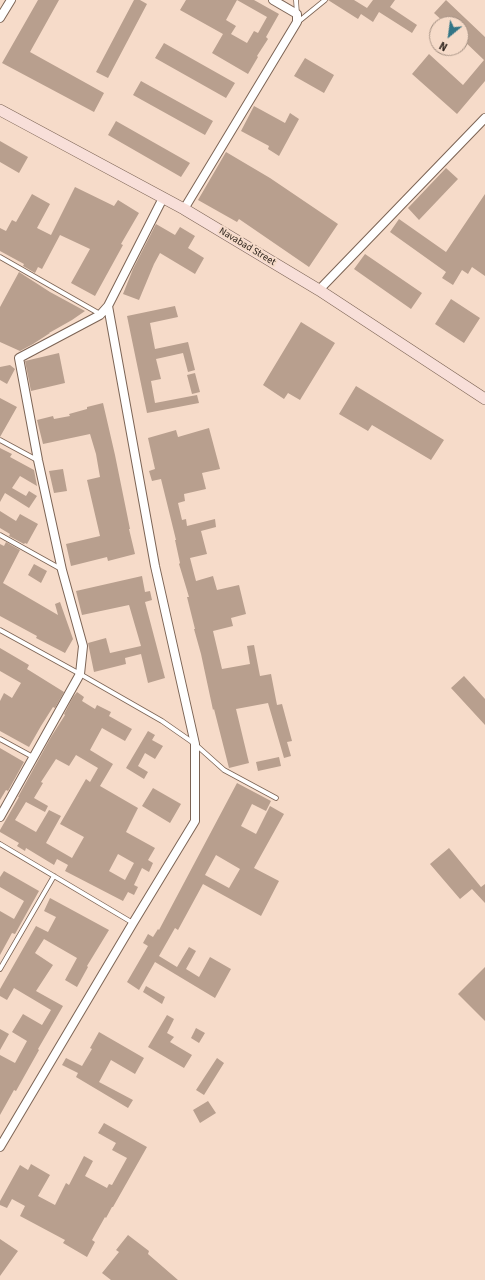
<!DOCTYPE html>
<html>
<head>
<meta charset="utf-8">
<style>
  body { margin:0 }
  #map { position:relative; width:485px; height:1280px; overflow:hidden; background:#f6dbc9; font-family:"Source Sans 3",sans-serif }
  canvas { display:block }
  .north { position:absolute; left:429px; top:16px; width:40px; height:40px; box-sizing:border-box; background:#f6dbc9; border:1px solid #a59183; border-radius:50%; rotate:209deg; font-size:11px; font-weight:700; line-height:16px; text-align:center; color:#2b211b }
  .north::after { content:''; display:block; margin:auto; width:14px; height:18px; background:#327586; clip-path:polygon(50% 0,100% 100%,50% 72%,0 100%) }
</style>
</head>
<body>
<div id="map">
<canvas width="485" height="1280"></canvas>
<div class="north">N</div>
</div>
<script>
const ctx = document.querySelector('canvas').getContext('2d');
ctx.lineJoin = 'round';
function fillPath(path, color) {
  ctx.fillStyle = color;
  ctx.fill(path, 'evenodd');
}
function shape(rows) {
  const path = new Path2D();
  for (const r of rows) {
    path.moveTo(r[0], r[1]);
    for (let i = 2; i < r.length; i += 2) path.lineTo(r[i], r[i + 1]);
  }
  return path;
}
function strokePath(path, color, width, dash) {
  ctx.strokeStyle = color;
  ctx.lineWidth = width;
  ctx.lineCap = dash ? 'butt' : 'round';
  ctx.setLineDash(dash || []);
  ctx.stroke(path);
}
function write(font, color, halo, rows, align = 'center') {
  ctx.font = font + ' "Source Sans 3",sans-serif';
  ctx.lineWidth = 4;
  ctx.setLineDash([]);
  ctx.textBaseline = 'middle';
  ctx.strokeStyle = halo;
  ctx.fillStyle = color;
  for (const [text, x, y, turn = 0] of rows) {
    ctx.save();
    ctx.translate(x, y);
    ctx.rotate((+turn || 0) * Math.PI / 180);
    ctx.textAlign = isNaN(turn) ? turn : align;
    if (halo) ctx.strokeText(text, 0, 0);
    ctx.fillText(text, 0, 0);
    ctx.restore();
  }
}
const building = shape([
  [38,0,59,0,30,52,104,93,94,112,2,63],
  [134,0,140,0,147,4,108,78,96,72],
  [186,0,254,0,279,14,266,37,268,39,257,56,258,57,248,74,212,53,223,34,180,10],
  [237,0,267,17,258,33,254,31,247,43,231,34,236,26,226,20],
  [328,0,354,0,367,8,373,0,395,0,390,7,417,25,412,33,379,12,373,22,361,14,358,19],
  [446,0,485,37,485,81,457,114,412,74,429,54,463,85,484,60,461,38,461,24,446,24,434,13],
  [164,43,235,83,226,98,155,58],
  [305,58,334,75,324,93,294,76],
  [141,81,213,121,205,135,133,95],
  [254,106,285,123,290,113,299,119,279,156,268,149,269,146,241,131],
  [116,121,190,163,181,177,108,135],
  [0,141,28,157,19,173,0,162],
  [226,152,270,178,338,224,309,267,239,219,237,222,198,200],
  [446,168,458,179,419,220,408,208],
  [75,187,114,206,118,200,139,213,121,244,123,245,95,296,71,283,90,249,60,235,42,269,38,267,35,273,23,266,24,264,0,251,0,228,6,231,12,220,16,222,32,194,50,204,37,228,51,235],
  [485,194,485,276,472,267,468,274,462,270,453,285,442,278,446,272,390,232,399,219,446,252],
  [156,224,175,235,180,227,195,236,188,248,204,258,195,274,160,253,154,264,139,300,123,294,133,269],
  [365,254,422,293,411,309,354,269],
  [19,272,50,292,85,311,72,320,49,333,50,333,33,344,20,351,0,342,0,307],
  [451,299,480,318,464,343,435,324],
  [175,306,178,317,150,323,155,349,188,342,195,370,188,372,183,353,156,359,161,379,151,381,155,403,197,395,199,403,147,413,127,316],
  [301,322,335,343,300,400,288,393,284,399,263,385],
  [59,353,65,383,31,391,25,361],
  [10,365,15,369,7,384,0,380,0,367],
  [195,373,200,392,192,394,187,375],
  [356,386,444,440,431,460,372,425,368,431,339,414],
  [0,398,17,407,0,437],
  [103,403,115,455,130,529,129,529,135,554,108,561,107,557,71,566,66,544,100,536,87,480,100,477,96,454,90,434,43,444,37,420,53,416,54,419,70,416,69,414,87,409,87,407],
  [209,428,220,469,202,473,206,489,184,494,185,501,178,503,182,520,186,519,187,526,215,519,216,527,201,531,207,554,190,558,196,581,213,576,217,590,239,585,246,614,231,618,233,626,213,631,222,669,250,664,247,646,254,645,260,676,271,674,277,705,282,704,292,741,287,742,291,756,284,758,268,703,236,709,249,763,229,768,214,709,213,710,201,654,194,629,195,629,187,597,189,597,179,564,180,563,175,540,176,540,161,479,152,481,149,471,155,469,148,438,176,430,178,437],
  [0,448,12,454,10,457,34,470,37,486,20,476,12,488,26,496,29,491,37,496,29,508,5,493,0,502],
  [63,469,67,491,54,493,49,471],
  [0,511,16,521,20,514,38,524,27,544,25,543,24,544,9,536,10,534,0,528],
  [6,542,20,550,3,583,58,615,55,604,60,602,73,639,65,653,36,638,37,636,0,616,0,544,4,546],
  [34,564,47,571,41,583,28,575],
  [142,576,145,592,150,591,152,600,145,602,165,678,148,683,141,654,125,658,126,664,94,672,88,643,106,638,110,653,141,646,129,605,82,615,76,591],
  [0,648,29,665,27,669,64,692,55,708,53,707,41,726,29,747,0,731,0,701,4,693,12,698,21,683,0,671],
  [464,676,485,699,485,725,451,688],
  [77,692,84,697,82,701,95,709,97,705,111,712,109,716,132,729,125,741,102,728,90,750,113,764,100,786,138,808,126,832,155,848,148,860,153,863,149,872,142,868,134,885,138,887,134,895,128,892,123,901,65,871,68,865,57,859,54,865,26,848,25,851,17,846,19,843,0,832,0,830,19,797,18,797,51,737,65,715,64,714,73,697],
  [76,755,98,768,90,782,86,779,60,824,84,837,72,858,46,843,61,816,49,810,36,832,15,820,26,802,45,812,48,806,34,798,43,783,41,782,56,759,69,766],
  [118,854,134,863,125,880,109,871],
  [148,731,155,735,152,740,163,746,155,759,145,753,138,766,148,772,144,779,126,768],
  [0,748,24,762,8,791,6,790,0,800],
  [279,757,281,766,258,771,256,762],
  [237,783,271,801,266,811,252,804,241,826,256,834,270,806,284,814,254,868,279,881,261,916,203,884,178,930,175,928,159,956,177,967,189,947,196,951,186,969,199,977,210,957,231,969,215,998,155,962,139,990,127,982,148,946,143,943,148,934,153,937,158,929,159,930],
  [216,855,240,869,229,888,205,875],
  [153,788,181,804,170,823,142,806],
  [449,848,481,887,485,884,485,903,472,889,460,899,430,864],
  [4,871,39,891,15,934,12,933,0,955,0,911,14,919,24,901,0,887,0,877],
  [50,898,109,930,87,966,88,967,77,987,65,980,77,958,44,939,35,953,53,965,36,991,63,1006,38,1049,39,1050,16,1091,14,1090,0,1115,0,1055,15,1063,27,1041,12,1032,23,1014,42,1025,51,1010,14,988,7,1000,0,996,0,989,36,926,48,932,56,917,44,911],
  [485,967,485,1021,458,994],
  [146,986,165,997,162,1004,143,992],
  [167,1015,174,1019,167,1033,174,1037,170,1042,192,1055,184,1068,148,1047],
  [196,1028,205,1033,199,1043,191,1038],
  [0,1029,9,1034,0,1050],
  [99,1032,144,1058,135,1074,111,1060,99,1082,133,1100,128,1108,76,1077,78,1073,62,1065,66,1058,82,1066,92,1049,90,1048],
  [217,1058,224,1063,204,1095,196,1090],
  [208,1101,216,1113,200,1123,193,1110],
  [104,1123,147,1147,113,1207,112,1207,106,1218,105,1217,92,1240,95,1242,87,1257,63,1243,65,1240,20,1216,25,1206,12,1199,7,1208,0,1205,0,1201,20,1165,28,1170,31,1164,50,1175,38,1196,55,1205,66,1183,69,1185,84,1156,93,1161,85,1176,107,1188,109,1184,112,1185,127,1158,112,1150,116,1143,98,1133],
  [128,1235,149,1251,148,1254,178,1280,111,1280,102,1273,119,1252,116,1250],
  [0,1239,18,1251,0,1276]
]);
const lane = shape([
  [296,0,297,14],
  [298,22,325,0],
  [0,257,100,314],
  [0,440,37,460],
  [0,535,61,569],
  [0,630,80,674,162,721,195,744,224,770,276,798],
  [0,739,33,757],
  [0,844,133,923],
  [0,969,54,876]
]);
const street = shape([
  [0,18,11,0],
  [184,209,297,22,297,14,273,0],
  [319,290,485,118],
  [0,817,80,674,83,646,62,570,38,460,19,358,100,315,108,306],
  [0,1147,133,923,195,821,195,744,155,566,108,306,163,198]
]);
const secondary = shape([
  [0,110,184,209,319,290,485,399]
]);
const streetNames = [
  ["Navabad Street",247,247,31]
];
fillPath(building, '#b89f8e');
strokePath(lane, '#7c6455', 5.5);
strokePath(street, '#7c6455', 10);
strokePath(secondary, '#7c6455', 12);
strokePath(lane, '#fff', 4);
strokePath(street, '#fff', 8);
strokePath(secondary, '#f8dfd9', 11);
write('10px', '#2b211b', '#f6dbc9', streetNames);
</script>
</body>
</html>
